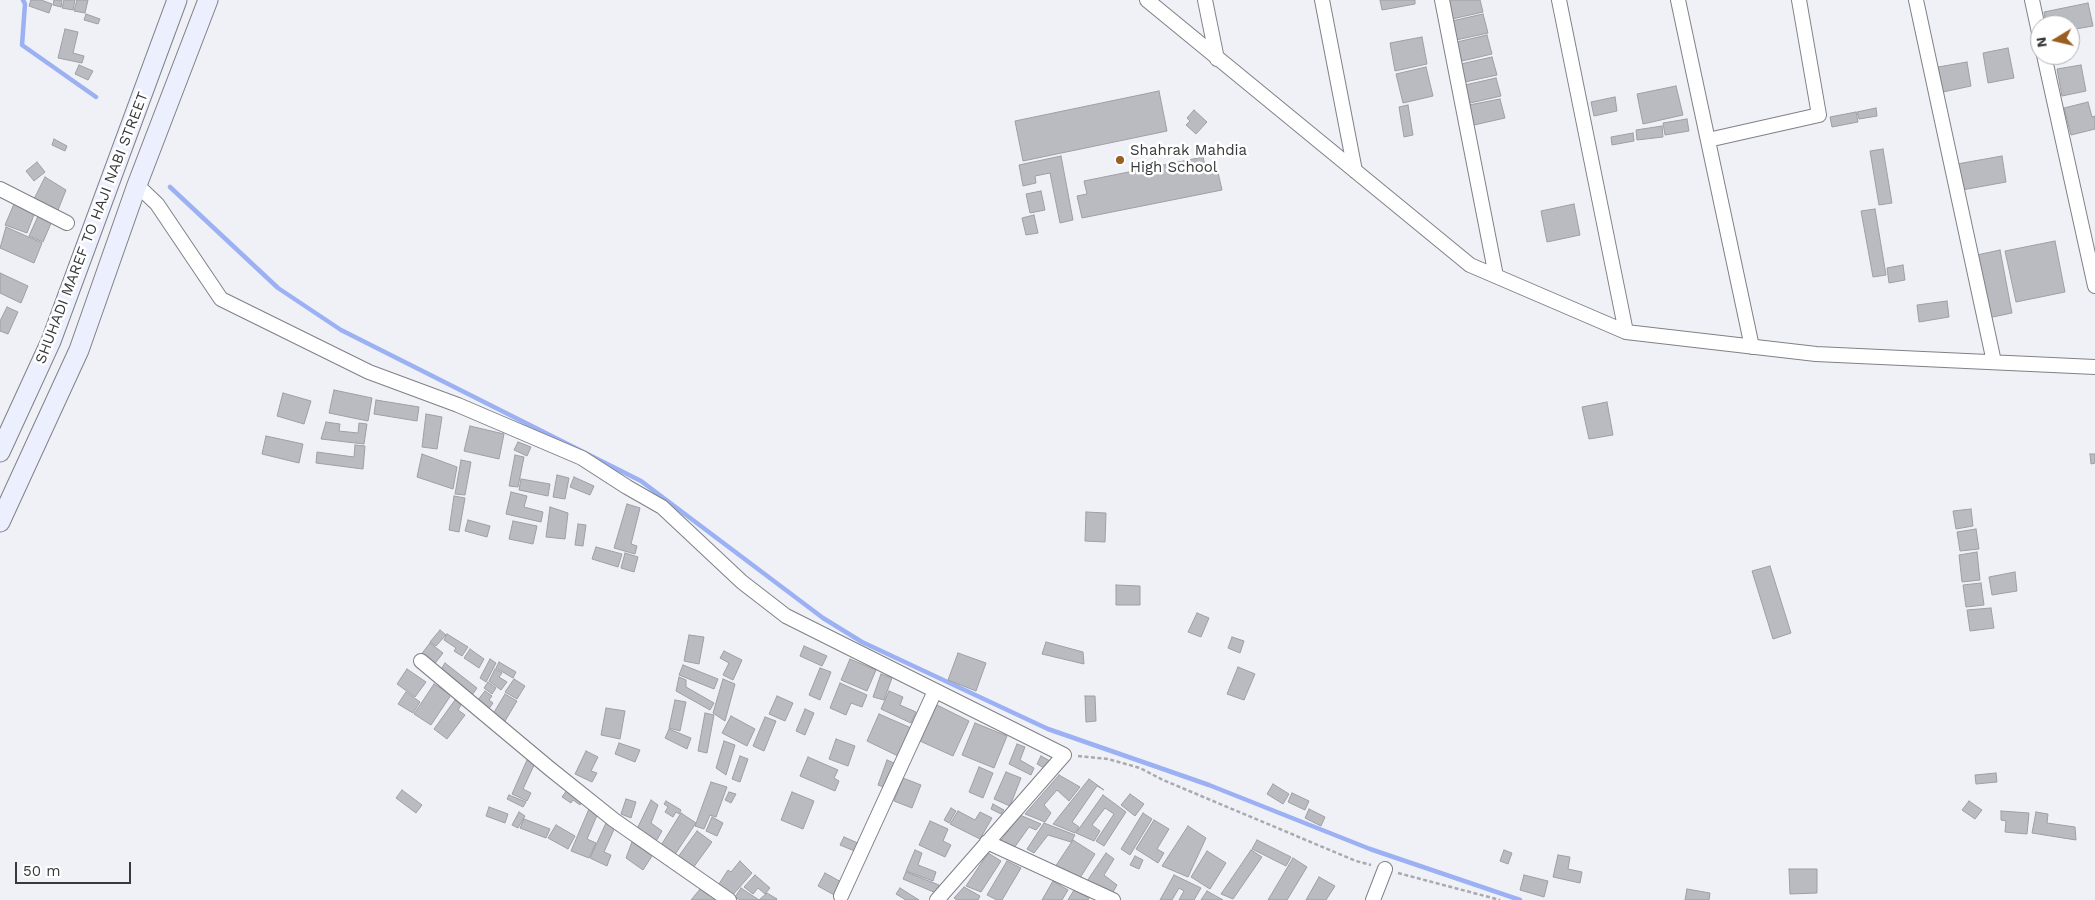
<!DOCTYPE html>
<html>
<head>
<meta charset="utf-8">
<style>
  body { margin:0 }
  #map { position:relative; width:2095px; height:900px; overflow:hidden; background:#eff1f7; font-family:"Work Sans",sans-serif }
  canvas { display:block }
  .north { position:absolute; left:2030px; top:15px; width:50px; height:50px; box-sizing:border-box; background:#fff; border:1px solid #afb0b1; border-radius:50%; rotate:261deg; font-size:14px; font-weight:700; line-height:20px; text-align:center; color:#38393b }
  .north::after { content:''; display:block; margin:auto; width:18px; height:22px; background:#9b5e22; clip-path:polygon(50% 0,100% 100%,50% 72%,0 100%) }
  .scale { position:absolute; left:15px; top:862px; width:116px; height:22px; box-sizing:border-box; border:2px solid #38393b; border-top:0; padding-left:6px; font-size:15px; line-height:18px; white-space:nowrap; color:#38393b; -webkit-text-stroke:4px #fff; paint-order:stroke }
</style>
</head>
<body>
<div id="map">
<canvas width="2095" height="900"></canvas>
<div class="north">N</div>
<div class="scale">50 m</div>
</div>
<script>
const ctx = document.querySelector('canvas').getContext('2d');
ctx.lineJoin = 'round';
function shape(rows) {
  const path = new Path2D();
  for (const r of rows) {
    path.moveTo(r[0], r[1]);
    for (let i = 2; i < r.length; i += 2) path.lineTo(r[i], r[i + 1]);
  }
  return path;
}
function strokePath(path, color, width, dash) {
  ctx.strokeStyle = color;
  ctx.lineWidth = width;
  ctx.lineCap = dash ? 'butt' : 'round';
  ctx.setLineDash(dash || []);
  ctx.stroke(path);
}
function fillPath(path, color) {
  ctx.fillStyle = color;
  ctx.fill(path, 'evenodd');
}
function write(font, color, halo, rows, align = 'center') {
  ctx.font = font + ' "Work Sans",sans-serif';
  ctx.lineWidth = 5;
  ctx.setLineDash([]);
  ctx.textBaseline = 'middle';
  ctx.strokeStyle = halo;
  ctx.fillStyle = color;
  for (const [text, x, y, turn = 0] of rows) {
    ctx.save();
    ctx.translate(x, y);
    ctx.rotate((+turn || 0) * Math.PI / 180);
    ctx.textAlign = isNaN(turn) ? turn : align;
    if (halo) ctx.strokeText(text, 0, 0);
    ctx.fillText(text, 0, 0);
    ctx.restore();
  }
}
const stream = shape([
  [23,0,25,4,22,45,96,97],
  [170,187,278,288,341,330,641,481,823,618,862,642,1048,729,1209,785,1370,849,1520,900]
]);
const building = shape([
  [31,0,41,0,52,4,49,13,29,6,31,0],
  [54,0,62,0,61,7,53,5,54,0],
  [64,0,75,0,73,10,62,8,64,0],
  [77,0,88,0,85,13,74,11,77,0],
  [1380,0,1415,0,1415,4,1382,10,1380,0],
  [1448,0,1480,0,1483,12,1452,19,1448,0],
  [2088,3,2093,26,2070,30,2070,25,2046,25,2044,12,2088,3],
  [86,14,100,19,98,24,84,20,86,14],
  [1483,14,1488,33,1456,40,1452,21,1483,14],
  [65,29,78,32,73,53,84,56,82,63,58,58,65,29],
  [1487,35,1492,54,1462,61,1457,42,1487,35],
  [1422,37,1427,64,1395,71,1390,43,1422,37],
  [2008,48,2014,78,1988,83,1983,53,2008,48],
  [1492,57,1497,75,1465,82,1461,64,1492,57],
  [1967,62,1971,86,1943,92,1938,67,1967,62],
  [79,65,93,71,88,80,75,74,79,65],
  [2081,65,2086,91,2062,96,2057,69,2081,65],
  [1426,67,1433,96,1403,103,1396,74,1426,67],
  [1496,78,1501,96,1470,103,1465,85,1496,78],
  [1676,86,1683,115,1643,124,1637,94,1676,86],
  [1159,91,1167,131,1023,161,1015,121,1159,91],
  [1615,97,1617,111,1594,116,1591,102,1615,97],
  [1500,99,1505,118,1474,125,1469,105,1500,99],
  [2088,102,2092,117,2095,116,2095,129,2071,135,2064,108,2088,102],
  [1408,105,1413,135,1404,137,1399,107,1408,105],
  [1876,108,1877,116,1859,119,1857,112,1876,108],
  [1194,110,1207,122,1196,134,1186,125,1190,121,1187,118,1194,110],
  [1856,112,1858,122,1832,127,1830,117,1856,112],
  [1687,119,1689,131,1665,135,1663,123,1687,119],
  [1662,126,1663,137,1637,140,1636,130,1662,126],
  [1633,133,1634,141,1612,145,1611,137,1633,133],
  [54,139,67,146,65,151,52,145,54,139],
  [1883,149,1892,203,1879,205,1870,151,1883,149],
  [1061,156,1073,220,1060,223,1050,173,1035,176,1036,183,1023,186,1019,165,1061,156],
  [2002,156,2006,182,1962,190,1957,164,2002,156],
  [1203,157,1206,170,1217,168,1222,190,1082,218,1077,196,1087,194,1084,181,1203,157],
  [37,162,45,172,34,181,26,171,37,162],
  [45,177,66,190,56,215,32,203,45,177],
  [1041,191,1045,210,1030,213,1026,194,1041,191],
  [14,204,35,212,27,233,5,225,14,204],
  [1574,204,1580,235,1547,242,1541,211,1574,204],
  [1875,209,1886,275,1873,277,1861,211,1875,209],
  [39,214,52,221,43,242,29,236,39,214],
  [1034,215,1038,233,1026,235,1022,218,1034,215],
  [6,227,42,243,34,263,0,248,6,227],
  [2055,241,2065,292,2016,302,2005,251,2055,241],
  [2000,250,2012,313,1988,318,1977,255,2000,250],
  [1903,265,1905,280,1889,283,1887,268,1903,265],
  [0,273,28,286,21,303,0,293,0,273],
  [1947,301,1949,317,1919,322,1917,305,1947,301],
  [7,307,18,312,8,334,0,331,0,321,7,307],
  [334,390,372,398,368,421,329,413,334,390],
  [283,393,311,401,304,424,277,416,283,393],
  [376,400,419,407,417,421,374,414,376,400],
  [1607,402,1613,435,1589,439,1582,407,1607,402],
  [426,414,442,417,437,449,422,447,426,414],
  [326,422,340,424,339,431,358,433,359,423,367,424,364,444,321,439,326,422],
  [470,426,504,434,499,459,464,451,470,426],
  [266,436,303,444,299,463,262,454,266,436],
  [518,442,531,447,527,456,514,450,518,442],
  [355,445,365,446,363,469,316,463,317,452,354,457,355,445],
  [422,454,457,467,453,489,417,477,422,454],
  [2090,454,2095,454,2095,463,2091,464,2090,454],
  [515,455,524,457,518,487,509,486,515,455],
  [461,460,471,462,465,495,455,494,461,460],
  [557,475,569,478,565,499,553,497,557,475],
  [574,477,594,486,590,495,570,487,574,477],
  [521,479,550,484,548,496,519,490,521,479],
  [511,492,527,496,524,507,543,512,541,522,506,514,511,492],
  [454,496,465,498,459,532,449,530,454,496],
  [627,504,640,508,631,544,637,546,635,554,614,548,627,504],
  [550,507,568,513,565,539,546,537,550,507],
  [1971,509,1973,526,1956,529,1953,511,1971,509],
  [1086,512,1106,513,1105,542,1085,541,1086,512],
  [468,520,490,526,487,537,465,531,468,520],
  [513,521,537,526,533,544,509,539,513,521],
  [578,524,586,525,583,546,575,545,578,524],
  [1976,529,1979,549,1960,551,1957,532,1976,529],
  [596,547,622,554,618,567,592,559,596,547],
  [1977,552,1980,580,1962,582,1959,555,1977,552],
  [625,553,638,557,634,572,621,568,625,553],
  [1770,566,1791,633,1773,639,1752,571,1770,566],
  [2015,572,2017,591,1992,595,1989,577,2015,572],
  [1981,583,1984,605,1966,607,1963,585,1981,583],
  [1116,585,1140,586,1140,605,1116,605,1116,585],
  [1991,608,1994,628,1970,631,1967,610,1991,608],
  [1197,613,1209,618,1201,637,1188,632,1197,613],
  [440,630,446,635,436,646,430,642,440,630],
  [447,634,468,647,462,656,454,651,456,648,444,640,447,634],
  [689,635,704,637,699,664,684,661,689,635],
  [1232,637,1244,641,1240,653,1228,648,1232,637],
  [1046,642,1083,652,1084,664,1042,654,1046,642],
  [430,643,443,653,433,666,420,656,430,643],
  [804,646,827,656,822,666,800,656,804,646],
  [470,649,484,659,479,668,464,658,470,649],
  [724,651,742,660,733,680,723,675,729,663,720,658,724,651],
  [958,653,986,663,976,691,948,680,958,653],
  [490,659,496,663,486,682,480,678,490,659],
  [850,659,876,670,867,691,841,680,850,659],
  [499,662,516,672,513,678,496,668,499,662],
  [445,663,477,688,472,695,440,671,445,663],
  [683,665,718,679,714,689,679,675,683,665],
  [1238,667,1255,674,1244,700,1227,694,1238,667],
  [820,668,831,672,820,700,809,695,820,668],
  [407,669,426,682,415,697,397,684,407,669],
  [495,669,502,673,499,677,507,682,501,690,489,681,495,669],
  [881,674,892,678,884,700,873,697,881,674],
  [679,677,686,680,686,687,714,703,710,710,676,691,679,677],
  [514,679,525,686,517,699,505,692,514,679],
  [723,679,735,684,725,721,713,713,723,679],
  [488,682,496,688,492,694,484,688,488,682],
  [840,683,867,695,862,707,851,703,846,715,830,708,840,683],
  [434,684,451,695,431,725,414,714,434,684],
  [485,691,492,696,489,700,493,703,488,710,477,701,485,691],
  [889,691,903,697,900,705,916,712,911,723,881,709,889,691],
  [406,692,420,702,413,713,398,704,406,692],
  [505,694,517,701,505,721,493,714,505,694],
  [777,696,793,703,785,721,769,714,777,696],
  [1085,696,1095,696,1096,721,1086,722,1085,696],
  [455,700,461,705,458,710,465,715,447,739,434,729,455,700],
  [675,700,686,702,680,731,669,728,675,700],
  [937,705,969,721,953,756,920,741,937,705],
  [606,708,625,711,620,739,601,735,606,708],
  [805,709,814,713,805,735,796,731,805,709],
  [705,713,714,715,707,753,698,751,705,713],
  [879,714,911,728,898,756,867,741,879,714],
  [731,716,755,729,747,746,722,733,731,716],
  [765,717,776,721,764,751,753,746,765,717],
  [975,723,1007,736,994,768,962,755,975,723],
  [669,729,691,738,687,749,665,738,669,729],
  [836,739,855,746,848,766,829,759,836,739],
  [724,741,735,745,726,775,716,768,724,741],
  [619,743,640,750,635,762,615,754,619,743],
  [1017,744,1025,747,1020,760,1034,768,1031,775,1009,764,1017,744],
  [586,751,598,757,591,771,597,773,592,782,575,774,586,751],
  [740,756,748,759,740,782,732,779,740,756],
  [1041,756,1050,761,1046,769,1037,764,1041,756],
  [808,757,838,770,834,778,839,781,835,791,800,776,808,757],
  [527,760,535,763,523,789,531,793,527,801,512,794,527,760],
  [887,760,896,764,886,788,878,785,887,760],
  [979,767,993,773,983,798,969,792,979,767],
  [1006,772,1021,778,1010,806,994,799,1006,772],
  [1996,773,1997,782,1976,784,1975,775,1996,773],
  [1059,775,1080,787,1069,801,1057,790,1044,805,1051,813,1045,822,1025,814,1059,775],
  [903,778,921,785,912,808,894,801,903,778],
  [1089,779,1104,790,1097,786,1072,822,1079,827,1075,833,1053,824,1089,779],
  [711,782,727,787,716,817,710,815,704,829,695,826,711,782],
  [1273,784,1289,794,1283,804,1267,794,1273,784],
  [402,790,422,805,416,813,396,798,402,790],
  [567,790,582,801,580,805,573,800,571,803,562,797,567,790],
  [729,792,736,794,731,803,725,800,729,792],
  [792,792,814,801,803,829,781,820,792,792],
  [1292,793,1309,801,1305,810,1288,802,1292,793],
  [1130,794,1144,804,1135,816,1121,805,1130,794],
  [509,795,526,802,523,807,507,799,509,795],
  [1103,795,1126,812,1104,846,1096,841,1114,814,1105,808,1092,825,1100,831,1094,841,1076,833,1103,795],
  [626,799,636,802,631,818,621,814,626,799],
  [651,800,658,805,651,823,662,831,655,843,636,831,651,800],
  [666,801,681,810,679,814,676,812,673,817,665,812,668,807,664,804,666,801],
  [1969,801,1982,810,1975,819,1962,810,1969,801],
  [993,804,1004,810,1001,814,991,809,993,804],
  [489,807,508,814,505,823,486,816,489,807],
  [951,808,956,811,949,823,944,820,951,808],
  [589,809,598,813,587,839,596,843,589,858,571,851,589,809],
  [1309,809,1325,817,1321,826,1305,818,1309,809],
  [958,811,975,820,980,812,992,818,980,839,950,824,958,811],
  [2001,811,2029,813,2027,834,2005,832,2006,821,2001,820,2001,811],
  [519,812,525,816,518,828,512,825,519,812],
  [2036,812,2048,814,2047,823,2075,827,2076,840,2032,833,2036,812],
  [681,813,696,823,674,856,660,847,681,813],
  [1143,813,1152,819,1130,855,1121,849,1143,813],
  [1020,815,1041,824,1036,830,1029,827,1014,848,999,843,1020,815],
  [712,817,723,823,717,836,706,831,712,817],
  [524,819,550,829,546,838,520,828,524,819],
  [1154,820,1169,829,1157,849,1164,853,1158,863,1136,849,1154,820],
  [930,821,948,829,943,841,951,845,945,857,919,845,930,821],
  [606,823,615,827,604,852,611,855,607,866,590,858,606,823],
  [1044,823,1075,835,1071,842,1048,835,1034,853,1027,849,1044,823],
  [556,825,575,836,568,849,548,838,556,825],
  [1188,826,1206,838,1188,877,1162,866,1188,826],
  [697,831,712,842,693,868,678,857,697,831],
  [844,837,860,844,857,852,840,845,844,837],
  [1073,840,1095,854,1080,878,1055,867,1073,840],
  [1257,840,1291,857,1286,866,1252,849,1257,840],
  [632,842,652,856,643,870,626,858,632,842],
  [915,850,922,853,918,865,936,872,933,881,906,871,915,850],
  [1251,850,1262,857,1233,899,1221,894,1251,850],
  [1504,850,1512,853,1508,864,1500,861,1504,850],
  [1207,851,1226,863,1210,889,1191,877,1207,851],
  [988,853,1001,861,981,892,966,886,988,853],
  [1106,853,1114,859,1104,875,1117,885,1113,892,1087,881,1106,853],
  [1558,855,1570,857,1568,869,1582,872,1580,883,1553,877,1558,855],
  [1135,856,1143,860,1139,869,1130,865,1135,856],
  [1293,858,1307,867,1287,900,1268,900,1293,858],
  [740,861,752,873,731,897,717,887,728,870,731,872,740,861],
  [1007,861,1021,868,1002,900,997,900,987,895,1007,861],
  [1789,869,1817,869,1817,893,1790,894,1789,869],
  [906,872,939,885,936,893,903,879,906,872],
  [825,873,843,883,836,896,818,886,825,873],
  [755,875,770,888,765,894,758,888,753,894,744,887,755,875],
  [1174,875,1201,888,1194,900,1179,900,1184,891,1179,888,1172,900,1160,900,1174,875],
  [1524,875,1548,881,1544,897,1520,890,1524,875],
  [1319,877,1335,886,1326,900,1306,900,1319,877],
  [1053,881,1068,890,1062,900,1042,900,1053,881],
  [964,887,980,896,978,900,957,900,954,898,964,887],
  [701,888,716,900,691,900,701,888],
  [741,888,759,900,767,893,777,899,776,900,740,900,735,897,741,888],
  [900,888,919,900,906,900,896,894,900,888],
  [1687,889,1710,893,1709,900,1685,900,1687,889],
  [1074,890,1089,898,1088,900,1068,900,1074,890],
  [1207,891,1223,900,1201,900,1207,891]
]);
const path = shape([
  [1078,756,1108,759,1140,768,1163,780,1356,861,1371,865],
  [1398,873,1500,900]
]);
const street = shape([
  [1147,0,1470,265,1626,332,1816,354,2095,367],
  [1205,0,1217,59],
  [1322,0,1355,171],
  [1442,0,1496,276],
  [1559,0,1626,332],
  [1678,0,1752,347],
  [1916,0,1994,362],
  [2032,0,2040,37],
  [2044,55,2095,286],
  [1708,140,1819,115,1799,0],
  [137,185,157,204,221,299,369,372,458,405,582,458,627,487,662,507,742,582,786,616,1064,755,937,900],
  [0,189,67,223],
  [421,661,549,768,614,820,729,900],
  [987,842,1113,900],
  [841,896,935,691],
  [1373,900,1385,869]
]);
const secondary = shape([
  [0,452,51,341,177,0],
  [0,522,79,350,137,185,208,0]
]);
const markers = [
  [1120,160,5,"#9b5e22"]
];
const poiNames = [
  ["Shahrak Mahdia",1130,151],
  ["High School",1130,168]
];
const streetNames = [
  ["SHUHADI MAREF TO HAJI NABI STREET",92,228,-69]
];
strokePath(stream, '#9cb0f4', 4.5);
fillPath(building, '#babbc1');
strokePath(building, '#9e9fa4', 1);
strokePath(street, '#7f8186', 16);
strokePath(secondary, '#7f8186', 21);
strokePath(path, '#a9aaaf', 2.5, [4, 2.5]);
strokePath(street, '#fff', 14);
strokePath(secondary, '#ecf0fe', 19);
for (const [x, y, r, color] of markers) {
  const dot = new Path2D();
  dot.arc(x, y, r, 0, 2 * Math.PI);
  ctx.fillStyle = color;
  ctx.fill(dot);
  strokePath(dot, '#fff', 2);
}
write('15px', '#38393b', '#fff', poiNames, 'left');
write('15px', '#38393b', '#fff', streetNames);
</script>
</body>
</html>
